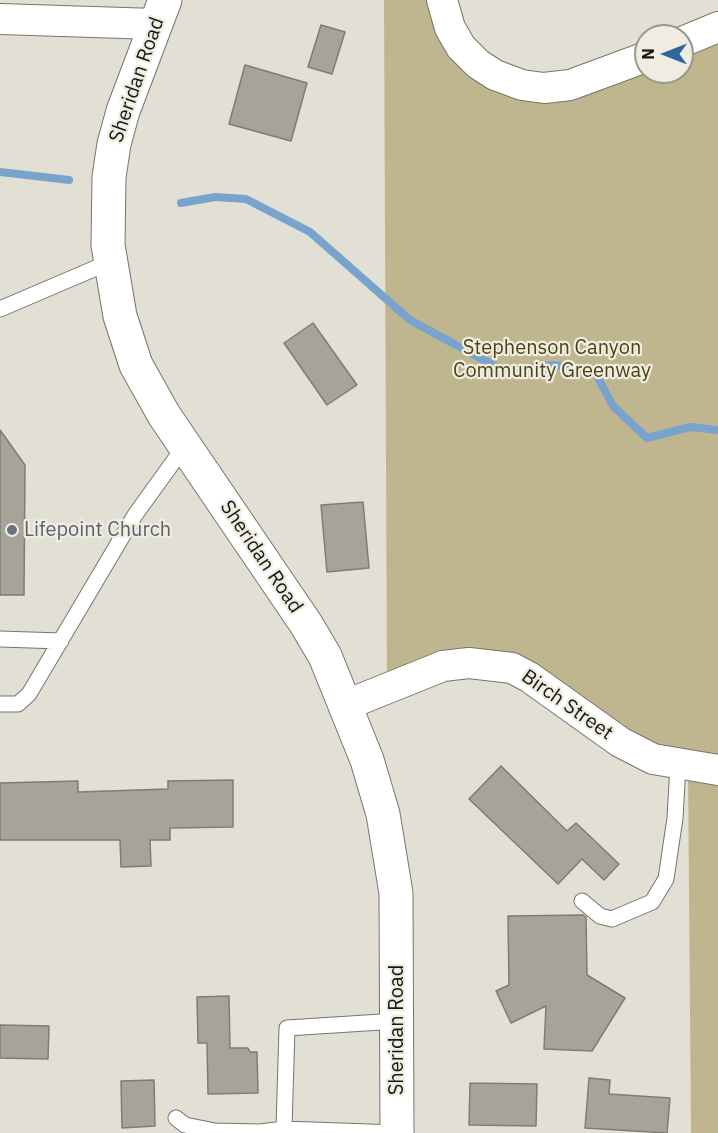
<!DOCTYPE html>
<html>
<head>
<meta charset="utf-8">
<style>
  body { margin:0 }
  #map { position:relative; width:718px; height:1133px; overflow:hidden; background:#e2dfd4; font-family:"IBM Plex Sans",sans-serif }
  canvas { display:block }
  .north { position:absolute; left:634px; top:24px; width:60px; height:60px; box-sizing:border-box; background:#efede1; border:2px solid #99988f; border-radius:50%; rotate:270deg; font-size:16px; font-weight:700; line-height:24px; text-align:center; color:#181813 }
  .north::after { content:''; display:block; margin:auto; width:21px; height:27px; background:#2b669d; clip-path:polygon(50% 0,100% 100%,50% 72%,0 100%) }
</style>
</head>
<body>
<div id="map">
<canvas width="718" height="1133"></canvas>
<div class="north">N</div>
</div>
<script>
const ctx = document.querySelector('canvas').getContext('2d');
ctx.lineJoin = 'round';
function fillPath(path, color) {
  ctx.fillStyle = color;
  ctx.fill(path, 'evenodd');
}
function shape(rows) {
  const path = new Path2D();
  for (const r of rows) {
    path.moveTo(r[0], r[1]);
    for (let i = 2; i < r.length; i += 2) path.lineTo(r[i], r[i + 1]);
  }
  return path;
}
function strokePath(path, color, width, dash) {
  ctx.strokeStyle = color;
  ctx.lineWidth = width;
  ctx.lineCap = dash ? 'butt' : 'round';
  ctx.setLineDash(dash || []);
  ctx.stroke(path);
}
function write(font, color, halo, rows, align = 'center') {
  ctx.font = font + ' "IBM Plex Sans",sans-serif';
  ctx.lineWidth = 4.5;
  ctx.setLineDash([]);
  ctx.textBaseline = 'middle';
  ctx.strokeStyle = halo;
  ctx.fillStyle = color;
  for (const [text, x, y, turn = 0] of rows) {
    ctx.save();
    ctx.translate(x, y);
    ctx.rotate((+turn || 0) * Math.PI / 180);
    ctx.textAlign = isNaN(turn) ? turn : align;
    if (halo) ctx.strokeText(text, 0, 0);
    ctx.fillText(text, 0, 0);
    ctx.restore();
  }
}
const green = shape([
  [384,0,442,0,495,75,682,72,682,42,718,27,718,1133,691,1133,688,767,512,668,387,688]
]);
const stream = shape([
  [0,172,69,180],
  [181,203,215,197,246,199,310,232,410,320,502,370,554,365,595,372,613,406,647,438,690,427,718,430]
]);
const building = shape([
  [321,25,345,32,332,74,308,67,321,25],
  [245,65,307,83,291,141,229,124,245,65],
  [313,323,357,385,327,405,284,343,313,323],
  [0,430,25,465,24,595,0,595,0,430],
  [363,502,369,568,327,572,321,505,363,502],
  [501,766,567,831,576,823,619,864,604,880,582,859,558,884,469,799,501,766],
  [233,780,233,827,170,828,170,840,150,840,151,866,121,867,120,840,0,840,0,783,78,781,78,792,168,789,168,781,233,780],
  [583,915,586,917,587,975,625,998,592,1051,544,1049,546,1006,511,1023,496,991,509,985,508,916,583,915],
  [229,996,230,1048,248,1048,250,1052,257,1052,258,1093,208,1094,207,1043,198,1043,197,997,229,996],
  [0,1025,49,1026,48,1059,0,1058,0,1025],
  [589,1078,610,1080,609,1094,670,1098,667,1133,585,1128,589,1078],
  [154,1080,155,1126,122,1128,121,1081,154,1080],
  [470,1083,537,1084,536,1126,469,1125,470,1083]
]);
const service = shape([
  [0,309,110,262],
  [0,639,61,641],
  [0,704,18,704,29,694,135,515,184,447],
  [582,901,600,916,612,919,652,902,666,879,675,818,678,765],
  [397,1021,287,1028,284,1129,397,1133],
  [176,1118,185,1125,215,1131,260,1132,284,1129]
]);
const minor = shape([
  [442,0,450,28,461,47,478,64,495,75,522,85,544,88,570,85,646,57],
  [0,19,155,24],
  [682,42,718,27],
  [346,705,443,666,469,663,512,668,529,677,620,742,653,759,718,770]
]);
const secondary = shape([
  [165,0,123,111,114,144,109,177,108,245,120,316,136,365,164,415,306,624,325,656,367,760,383,814,396,893,397,1133]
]);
const markers = [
  [12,530,6,"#6b7280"]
];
const streetNames = [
  ["Sheridan Road",137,80,-71],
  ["Sheridan Road",261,557,56],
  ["Birch Street",567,705,35],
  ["Sheridan Road",397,1030,-90]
];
const parkNames = [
  ["Stephenson Canyon",552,348],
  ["Community Greenway",552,371]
];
const worshipNames = [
  ["Lifepoint Church",24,530]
];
fillPath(green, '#bfb690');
strokePath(stream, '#78a3cc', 8);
fillPath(building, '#a6a399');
strokePath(building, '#7f7d72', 1.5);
strokePath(service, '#77746a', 17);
strokePath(minor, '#77746a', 32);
strokePath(secondary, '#77746a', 35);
strokePath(service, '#fff', 15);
strokePath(minor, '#fff', 30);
strokePath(secondary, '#fff', 33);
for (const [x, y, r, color] of markers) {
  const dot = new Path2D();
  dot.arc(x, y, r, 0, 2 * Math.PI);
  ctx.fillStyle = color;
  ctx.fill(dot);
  strokePath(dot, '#efede1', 2);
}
write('20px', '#181813', '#efede1', streetNames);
write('20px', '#4d4315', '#efede1', parkNames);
write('20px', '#5b616d', '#efede1', worshipNames, 'left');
</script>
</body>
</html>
